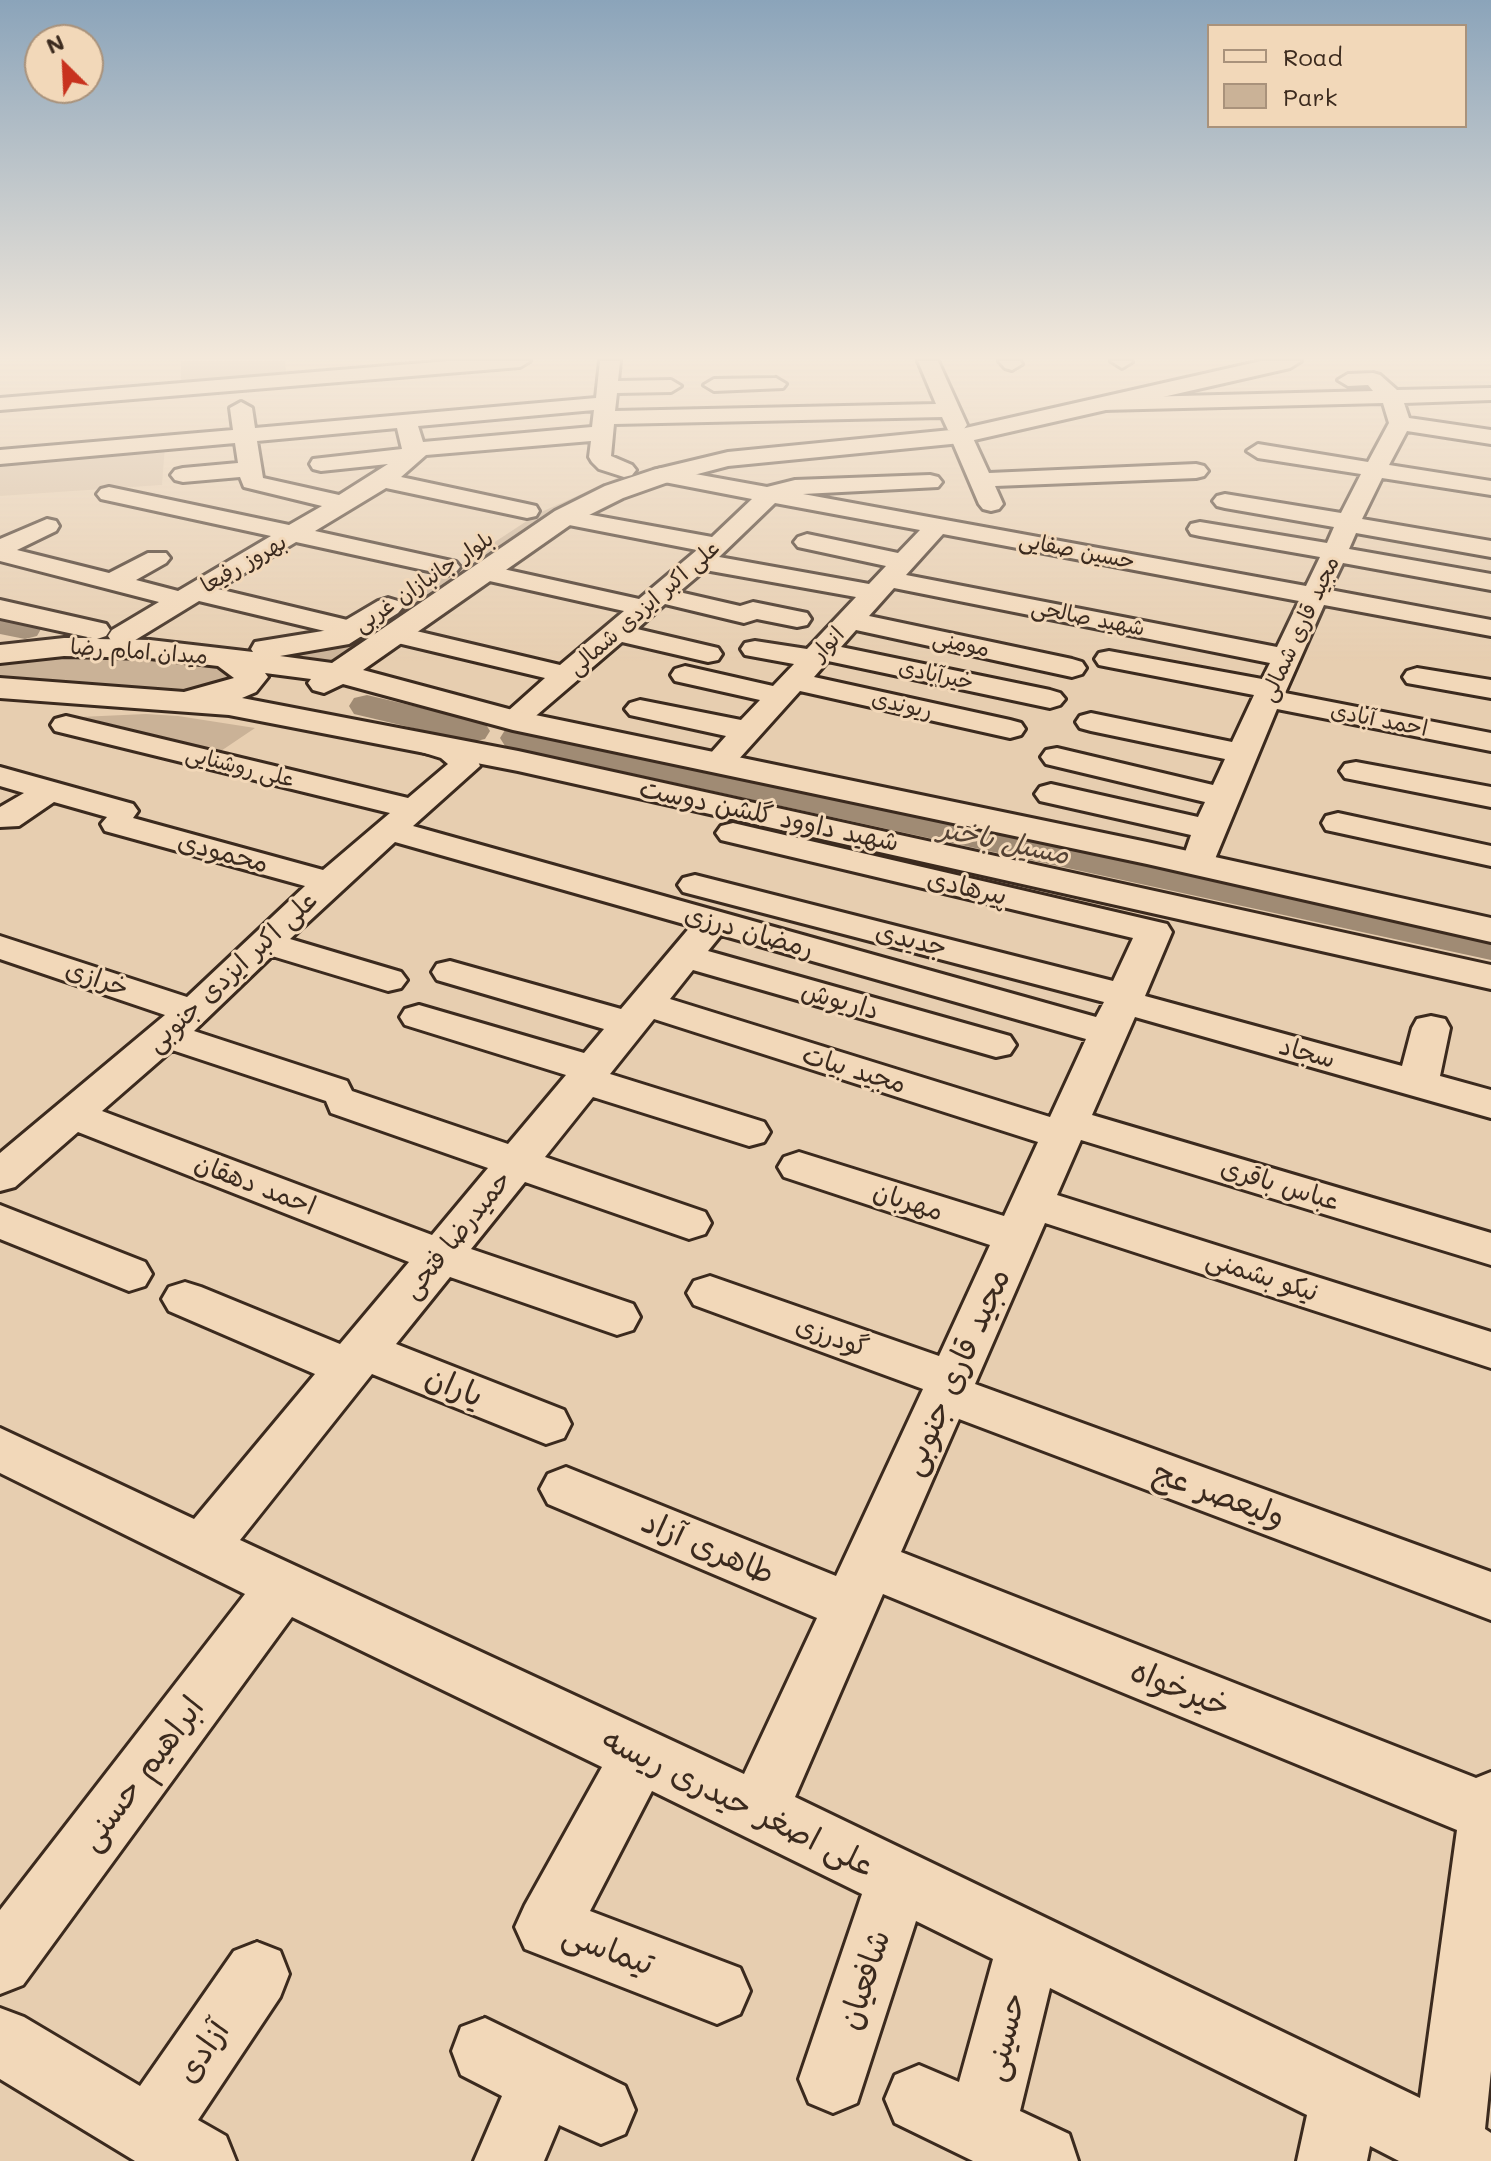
<!DOCTYPE html>
<html>
<head>
<meta charset="utf-8">
<style>
  body { margin:0 }
  #map { position:relative; width:1491px; height:2161px; overflow:hidden; background:#e7ceb0; font-family:Mali,sans-serif }
  canvas { display:block }
  .legend { position:absolute; left:1207px; top:24px; width:260px; height:104px; box-sizing:border-box; background:#f2d8b9; border:2px solid #a9927b; margin:0; padding:10px 14px; list-style:none; font-size:24px; color:#3b2a1e }
  .legend li { display:flex; align-items:center; gap:16px; height:40px }
  .legend b { width:40px; border:2px solid #a9927b }
  .north { position:absolute; left:24px; top:24px; width:80px; height:80px; box-sizing:border-box; background:#f2d8b9; border:2px solid #a9927b; border-radius:50%; rotate:336deg; font-size:22px; font-weight:700; line-height:32px; text-align:center; color:#3b2a1e }
  .north::after { content:''; display:block; margin:auto; width:28px; height:36px; background:#c8321e; clip-path:polygon(50% 0,100% 100%,50% 72%,0 100%) }
</style>
</head>
<body>
<div id="map">
<canvas width="1491" height="2161"></canvas>
<ul class="legend">
<li><b style="height:10px;background:#f2d8b9"></b>Road</li>
<li><b style="height:22px;background:#cab297"></b>Park</li>
</ul>
<div class="north">N</div>
</div>
<script>
const ctx = document.querySelector('canvas').getContext('2d');
ctx.lineJoin = 'round';
function fillPath(path, color) {
  ctx.fillStyle = color;
  ctx.fill(path, 'evenodd');
}
function shape(rows) {
  const path = new Path2D();
  for (const r of rows) {
    path.moveTo(r[0], r[1]);
    for (let i = 2; i < r.length; i += 2) path.lineTo(r[i], r[i + 1]);
  }
  return path;
}
function strokePath(path, color, width, dash) {
  ctx.strokeStyle = color;
  ctx.lineWidth = width;
  ctx.lineCap = dash ? 'butt' : 'round';
  ctx.setLineDash(dash || []);
  ctx.stroke(path);
}
function write(font, color, halo, rows, align = 'center') {
  ctx.font = font + ' Mali,"Playpen Sans Arabic",sans-serif';
  ctx.lineWidth = 6;
  ctx.setLineDash([]);
  ctx.textBaseline = 'middle';
  ctx.strokeStyle = halo;
  ctx.fillStyle = color;
  for (const [text, x, y, turn = 0] of rows) {
    ctx.save();
    ctx.translate(x, y);
    ctx.rotate((+turn || 0) * Math.PI / 180);
    ctx.textAlign = isNaN(turn) ? turn : align;
    if (halo) ctx.strokeText(text, 0, 0);
    ctx.fillText(text, 0, 0);
    ctx.restore();
  }
}
const built = shape([
  [165,446,162,485,0,496,0,460]
]);
const green = shape([
  [181,361,285,361,287,378,181,386],
  [624,475,637,478,337,662,277,654,391,610,539,513],
  [121,653,221,665,243,677,200,695,0,682,0,659,10,656],
  [146,714,178,716,255,728,212,757,57,718]
]);
const river = shape([
  [0,614,37,622,41,629,37,636,25,639,0,634,0,614],
  [367,695,485,723,490,731,485,739,472,742,354,714,349,706,354,698,367,695],
  [518,727,1491,934,1491,960,505,746,500,738,505,730,518,727]
]);
const minor = shape([
  [448,361,530,361,520,367,0,410,0,398,448,361],
  [600,361,620,361,618,381,671,380,681,386,671,392,617,393,615,411,936,404,918,361,938,361,967,425,963,430,972,436,989,473,1196,464,1204,466,1208,471,1204,476,1196,478,995,486,1003,504,999,509,991,511,983,509,979,504,950,436,954,431,948,430,942,417,614,424,611,456,632,465,636,470,632,475,624,477,599,469,592,462,589,457,591,441,426,455,401,477,527,504,536,506,539,511,536,516,527,518,386,488,315,531,456,562,460,567,456,572,447,575,296,542,218,589,364,624,368,630,364,636,354,638,199,601,132,642,122,644,112,642,108,636,112,630,159,602,0,561,0,539,47,519,56,521,59,526,56,531,17,550,109,573,148,553,166,553,170,558,166,563,136,580,178,591,271,536,101,499,97,494,101,489,109,487,289,525,322,506,244,487,240,477,183,482,175,480,171,475,175,470,183,468,238,463,235,443,0,464,0,450,233,430,230,408,241,402,252,408,255,428,596,398,600,361],
  [594,410,592,427,423,442,418,426,594,410],
  [397,428,402,449,313,459,310,464,313,469,321,471,388,464,339,495,263,478,257,441,397,428],
  [999,361,1020,361,1022,364,1012,370,1005,368,999,361],
  [1111,361,1131,361,1132,362,1122,368,1111,361],
  [1373,373,1380,375,1397,390,1491,388,1491,400,1404,403,1409,418,1491,430,1491,444,1407,431,1389,465,1491,481,1491,495,1382,478,1362,519,1491,541,1491,557,1356,533,1349,549,1491,574,1491,590,1343,563,1330,590,1491,620,1491,636,1324,605,1285,693,1491,733,1491,751,1277,709,1210,871,1198,874,1186,871,1181,864,1191,835,1040,801,1035,794,1040,787,1051,784,1198,817,1205,802,1046,764,1041,757,1046,750,1057,748,1213,785,1225,759,1091,731,1080,728,1076,722,1080,716,1091,713,1232,742,1254,695,1109,667,1099,665,1095,659,1099,653,1109,651,1262,679,1270,663,894,588,869,616,1072,659,1082,662,1086,668,1082,674,1072,677,856,630,841,647,1050,690,1060,693,1065,699,1060,705,1050,708,828,661,814,677,1010,720,1021,723,1025,729,1021,735,1010,738,800,691,729,770,718,772,707,770,702,763,726,736,630,715,625,709,630,703,640,700,741,720,760,700,675,681,671,675,675,669,685,666,773,686,794,664,745,655,741,649,745,643,755,641,807,649,856,597,705,570,679,592,740,606,753,602,797,611,807,613,811,619,807,625,797,627,757,619,744,623,665,604,637,629,718,648,722,654,718,660,708,662,622,642,524,726,513,729,502,726,498,720,545,678,385,640,381,634,385,628,395,626,560,665,624,611,476,578,472,573,476,568,485,565,639,599,697,550,564,524,555,522,552,517,555,512,564,510,712,537,752,499,654,480,650,475,654,470,662,468,767,487,795,480,930,475,938,477,942,482,938,487,803,494,1306,586,1320,557,1200,536,1191,534,1188,529,1191,524,1200,522,1327,543,1334,527,1225,508,1217,506,1213,501,1217,496,1225,494,1341,513,1361,474,1258,458,1247,451,1258,444,1368,462,1389,423,1383,403,1103,410,1092,404,1103,398,1373,391,1368,385,1348,386,1338,380,1348,374,1373,373],
  [775,503,920,530,898,553,807,534,798,537,794,542,798,547,886,566,869,584,719,557,775,503],
  [943,534,1299,601,1277,647,906,575,943,534],
  [776,378,786,384,783,388,714,391,704,385,714,379,776,378],
  [1417,668,1491,680,1491,698,1407,683,1403,677,1407,671,1417,668],
  [66,716,408,798,448,764,441,758,412,749,408,743,412,737,423,734,463,744,474,752,480,766,413,826,1096,1017,1104,1002,683,892,678,885,683,878,695,875,1113,981,1133,938,721,840,716,833,721,826,733,823,1167,924,1172,932,1145,996,1402,1066,1412,1028,1417,1019,1431,1016,1445,1019,1450,1028,1440,1076,1491,1090,1491,1118,1135,1017,1092,1115,1491,1233,1491,1265,1081,1140,1057,1195,1491,1332,1491,1368,1045,1223,975,1384,1491,1572,1491,1620,959,1419,901,1552,1476,1778,1491,1772,1491,2071,1485,2129,1491,2133,1491,2161,1399,2161,1370,2146,1367,2161,1297,2161,1307,2115,1050,1988,1020,2111,1069,2134,1078,2161,973,2161,895,2123,885,2099,895,2075,919,2065,959,2082,993,1959,916,1921,857,2103,833,2113,809,2103,799,2079,862,1894,652,1791,590,1911,740,1968,750,1991,740,2014,717,2024,525,1949,515,1927,525,1905,602,1767,292,1617,23,1985,0,1994,0,1910,245,1594,0,1473,0,1428,194,1519,315,1374,169,1311,162,1299,169,1287,185,1282,201,1287,340,1344,409,1262,78,1132,15,1187,0,1191,0,1153,165,1015,0,959,0,936,187,997,305,886,105,831,101,824,107,817,54,802,19,826,0,827,0,807,24,793,0,786,0,767,133,804,138,811,133,818,323,870,390,813,55,731,51,725,55,719,66,716],
  [395,842,691,926,621,1009,450,961,437,964,432,972,437,980,604,1029,584,1053,419,1005,405,1009,400,1017,405,1025,566,1075,508,1144,352,1091,347,1081,194,1031,272,956,388,991,401,988,407,980,401,972,290,939,395,842],
  [721,935,1086,1039,1050,1117,670,999,693,970,996,1057,1010,1054,1016,1045,1010,1036,708,951,721,935],
  [654,1019,1038,1142,1004,1216,799,1152,784,1157,778,1167,784,1177,990,1245,939,1356,710,1276,694,1281,687,1293,694,1305,923,1389,836,1576,566,1467,548,1474,540,1489,548,1504,817,1618,744,1774,240,1540,372,1374,546,1444,564,1438,571,1424,564,1410,396,1344,450,1277,617,1335,633,1330,640,1317,633,1304,471,1249,525,1182,689,1239,705,1234,711,1223,705,1212,545,1157,593,1097,749,1146,764,1142,770,1132,764,1122,610,1074,654,1019],
  [172,1050,326,1101,331,1113,488,1168,432,1235,102,1111,172,1050],
  [883,1594,1457,1830,1420,2098,795,1797,883,1594],
  [1356,762,1491,787,1491,807,1345,778,1340,771,1345,764,1356,762],
  [1338,813,1491,846,1491,866,1326,830,1322,823,1326,816,1338,813],
  [0,1205,145,1262,152,1274,145,1286,129,1291,0,1239,0,1205],
  [257,1942,280,1951,289,1974,280,1997,198,2120,226,2136,236,2161,135,2161,0,2079,0,2008,24,2017,140,2086,234,1951,257,1942],
  [485,2018,625,2086,635,2110,625,2134,601,2144,559,2125,544,2161,474,2161,502,2096,461,2075,452,2051,461,2027,485,2018]
]);
const major = shape([
  [1261,361,1301,361,1290,368,961,443,728,466,671,481,623,498,573,523,363,670,516,711,1147,842,1491,918,1491,942,1147,864,513,730,343,684,324,693,313,690,308,683,311,679,265,673,268,677,256,692,242,698,518,751,1491,965,1491,989,518,771,229,715,0,698,0,678,184,692,234,678,218,666,150,658,64,656,0,663,0,645,64,638,92,638,0,618,0,600,106,624,110,630,106,636,97,639,150,640,253,652,251,649,255,642,329,630,378,601,388,598,398,601,403,607,398,613,349,644,280,656,332,663,555,511,605,486,653,470,728,452,961,429,1261,361]
]);
const farStreetnames = [
  ["حسین صفایی",1077,551,11],
  ["بهروز رفیعا",244,564,-30],
  ["بلوار جانبازان غربی",424,582,-34],
  ["علی اکبر ایزدی شمالی",644,608,-41],
  ["شهید صالحی",1088,618,11],
  ["مجید قاری شمالی",1300,629,-65],
  ["انوار",828,644,-47],
  ["مومنی",961,644,12],
  ["میدان امام رضا",139,652,4],
  ["خیرآبادی",936,675,12],
  ["ریوندی",902,705,13],
  ["احمد آبادی",1379,720,11],
  ["علی روشنایی",240,767,14]
];
const streetNames = [
  ["شهید داوود گلشن دوست",769,816,12],
  ["محمودی",223,853,15],
  ["پیرهادی",967,888,13],
  ["رمضان درزی",749,932,16],
  ["جدیدی",911,940,14],
  ["علی اکبر ایزدی جنوبی",232,972,-43],
  ["خرازی",97,979,19],
  ["داریوش",840,1001,16],
  ["سجاد",1307,1053,15],
  ["مجید بیات",854,1070,17],
  ["احمد دهقان",255,1185,21],
  ["عباس باقری",1280,1185,17],
  ["مهربان",908,1202,18],
  ["حمیدرضا فتحی",457,1235,-51],
  ["نیکو بشمنی",1262,1276,18],
  ["گودرزی",832,1337,20]
];
const waterNames = [
  ["مسیل باختر",1004,842,12]
];
const nearStreetnames = [
  ["مجید قاری جنوبی",956,1372,-66],
  ["یاران",454,1387,22],
  ["ولیعصر عج",1219,1495,20],
  ["طاهری آزاد",708,1548,23],
  ["خیرخواه",1180,1689,22],
  ["ابراهیم حسنی",142,1774,-53],
  ["علی اصغر حیدری ریسه",738,1803,26],
  ["تیماسی",608,1950,20],
  ["شافعیان",865,1980,-72],
  ["حسینی",1005,2037,-76],
  ["آزادی",203,2052,-56]
];
fillPath(built, '#d8bfa3');
fillPath(green, '#cab297');
fillPath(river, '#a08b74');
strokePath(minor, '#3b2a1e', 6);
strokePath(major, '#3b2a1e', 6);
fillPath(minor, '#f2d8b9');
fillPath(major, '#f2d8b9');
const sky = ctx.createLinearGradient(0, 0, 0, 663);
sky.addColorStop(0, '#8ba4ba');
sky.addColorStop(0.54, '#f4e9db');
sky.addColorStop(1, '#f4e9db00');
ctx.fillStyle = sky;
ctx.fillRect(0, 0, 1491, 663);
write('22px', '#3b2a1e', '#f2d8b9', farStreetnames);
write('26px', '#3b2a1e', '#f2d8b9', streetNames);
write('italic 28px', '#544234', '#f2d8b9', waterNames);
write('32px', '#3b2a1e', '#f2d8b9', nearStreetnames);
</script>
</body>
</html>
